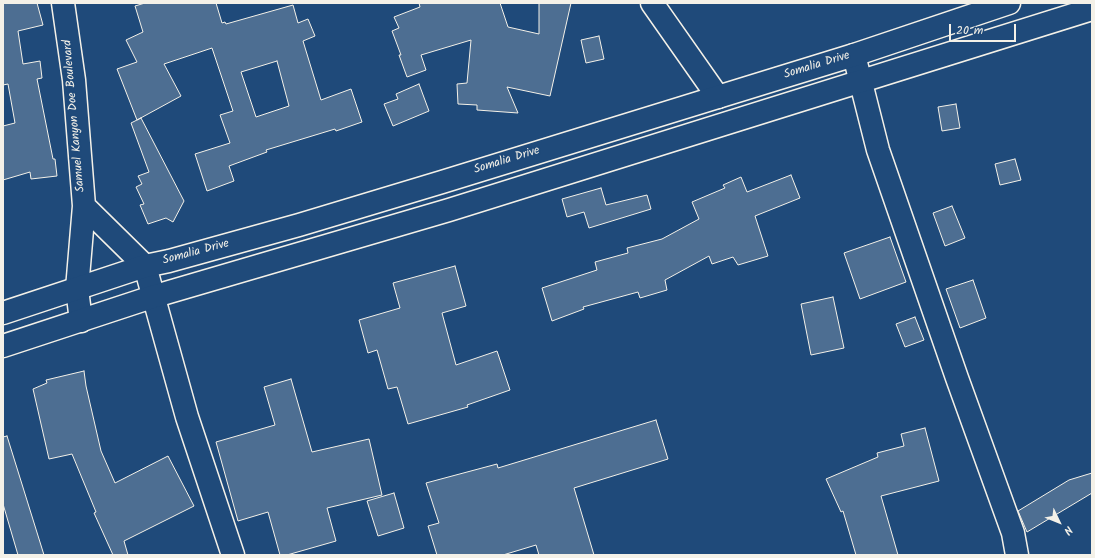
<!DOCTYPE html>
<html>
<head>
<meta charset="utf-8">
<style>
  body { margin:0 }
  #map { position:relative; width:1095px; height:558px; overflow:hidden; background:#1f4a7a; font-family:Kalam,sans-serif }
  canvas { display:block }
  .frame { position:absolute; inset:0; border:4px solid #f4f1e8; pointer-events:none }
  .north { position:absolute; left:1039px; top:502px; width:40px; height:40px; -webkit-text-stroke:3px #1f4a7a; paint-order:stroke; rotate:133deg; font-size:11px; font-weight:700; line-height:16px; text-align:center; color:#f4f1e8 }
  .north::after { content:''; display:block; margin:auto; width:14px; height:18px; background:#f4f1e8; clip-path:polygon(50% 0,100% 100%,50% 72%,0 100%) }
  .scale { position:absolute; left:949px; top:24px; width:67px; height:18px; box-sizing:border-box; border:2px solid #f4f1e8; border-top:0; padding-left:5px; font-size:12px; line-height:14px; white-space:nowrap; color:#f4f1e8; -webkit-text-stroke:3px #1f4a7a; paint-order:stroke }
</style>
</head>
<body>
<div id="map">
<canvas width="1095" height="558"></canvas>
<div class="frame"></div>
<div class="north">N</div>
<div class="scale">20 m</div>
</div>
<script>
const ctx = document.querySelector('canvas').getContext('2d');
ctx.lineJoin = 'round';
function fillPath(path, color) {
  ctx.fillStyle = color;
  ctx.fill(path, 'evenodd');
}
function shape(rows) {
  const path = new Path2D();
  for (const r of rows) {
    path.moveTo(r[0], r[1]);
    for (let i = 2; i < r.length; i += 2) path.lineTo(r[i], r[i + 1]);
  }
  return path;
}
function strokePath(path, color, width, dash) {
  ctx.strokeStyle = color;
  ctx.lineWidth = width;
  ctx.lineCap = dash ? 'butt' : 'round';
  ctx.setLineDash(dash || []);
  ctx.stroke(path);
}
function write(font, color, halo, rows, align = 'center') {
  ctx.font = font + ' Kalam,sans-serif';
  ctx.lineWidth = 3.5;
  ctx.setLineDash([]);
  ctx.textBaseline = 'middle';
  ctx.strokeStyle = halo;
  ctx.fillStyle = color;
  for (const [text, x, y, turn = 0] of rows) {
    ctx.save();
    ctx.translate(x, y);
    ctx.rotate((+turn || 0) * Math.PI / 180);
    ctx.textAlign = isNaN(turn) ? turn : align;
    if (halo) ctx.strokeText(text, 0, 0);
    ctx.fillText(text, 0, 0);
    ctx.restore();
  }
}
const building = shape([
  [3,3,37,3,43,25,18,31,23,64,40,61,42,78,37,79,53,159,55,159,57,176,31,179,30,172,3,180,3,126,15,123,8,84,3,85,3,3],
  [145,3,216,3,222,23,225,22,226,24,293,5,298,23,308,19,315,36,303,41,321,100,351,89,362,122,336,131,335,129,266,150,267,152,229,166,234,181,207,191,195,154,230,143,220,115,233,111,212,48,164,64,181,96,137,120,117,69,137,62,126,40,143,32,135,6,145,3],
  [277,61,289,106,256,117,241,72,277,61],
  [419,3,500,3,508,27,539,34,539,3,571,3,550,96,507,87,518,113,477,110,477,105,458,104,457,84,467,83,471,40,421,55,426,70,407,77,399,55,401,55,392,31,399,28,394,17,420,7,419,3],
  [599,36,604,59,586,63,581,40,599,36],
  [419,84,429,111,393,126,384,104,398,99,396,94,419,84],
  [956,104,960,128,942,131,938,107,956,104],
  [141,118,184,201,173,222,166,218,148,224,140,205,144,204,136,187,142,184,138,176,149,172,131,123,141,118],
  [1015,159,1021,180,1000,185,995,164,1015,159],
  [791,175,800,198,755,216,768,256,738,265,733,257,712,264,709,256,665,280,667,290,640,298,638,292,583,307,584,309,552,321,542,288,597,270,595,262,628,253,627,248,662,239,699,219,692,202,725,188,723,185,741,177,747,192,791,175],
  [601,188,606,205,647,195,651,209,589,228,584,212,567,217,562,199,601,188],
  [952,206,965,238,945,246,933,213,952,206],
  [890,237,906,282,860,299,844,253,890,237],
  [455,266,466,306,442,313,456,365,497,351,510,390,467,405,468,407,408,424,397,387,388,389,377,350,368,353,359,320,400,308,393,283,455,266],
  [973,280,986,318,960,328,946,289,973,280],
  [833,297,844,348,811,355,801,304,833,297],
  [915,317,924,340,905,347,896,324,915,317],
  [84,371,86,386,101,451,115,483,168,456,194,506,124,541,128,555,113,555,94,513,96,512,72,454,49,459,33,389,47,383,46,380,84,371],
  [291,379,312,452,369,439,382,495,327,508,336,541,287,555,280,555,268,512,238,521,216,442,275,425,264,387,291,379],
  [656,420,668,459,574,488,594,555,539,555,536,545,503,555,437,555,428,526,439,523,426,483,497,464,498,468,656,420],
  [925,428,939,481,881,496,898,555,856,555,843,511,841,512,826,479,878,457,877,453,904,446,901,434,925,428],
  [7,436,44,555,18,555,3,504,3,437,7,436],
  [1092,473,1092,493,1027,532,1018,511,1069,480,1092,473],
  [394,493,404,528,378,536,367,501,394,493]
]);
const minor = shape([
  [63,3,74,80,84,206,77,289,81,321],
  [652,3,718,97],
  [854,55,878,150,957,378,1013,533,1017,555],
  [84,206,145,266,187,417,233,555]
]);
const major = shape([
  [3,313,145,266,169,261,299,225,442,182,854,55,1009,3],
  [3,346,152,297,449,210,1092,9]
]);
const streetNames = [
  ["Somalia Drive",817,66,-17],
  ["Samuel Kanyon Doe Boulevard",75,116,-95],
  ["Somalia Drive",507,161,-17],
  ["Somalia Drive",196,253,-15]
];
fillPath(building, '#4d6e92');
strokePath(building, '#f4f1e8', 1);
strokePath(minor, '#f4f1e8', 25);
strokePath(major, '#f4f1e8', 25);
strokePath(minor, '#1f4a7a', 22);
strokePath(major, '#1f4a7a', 22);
write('12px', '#f4f1e8', '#1f4a7a', streetNames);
</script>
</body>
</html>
